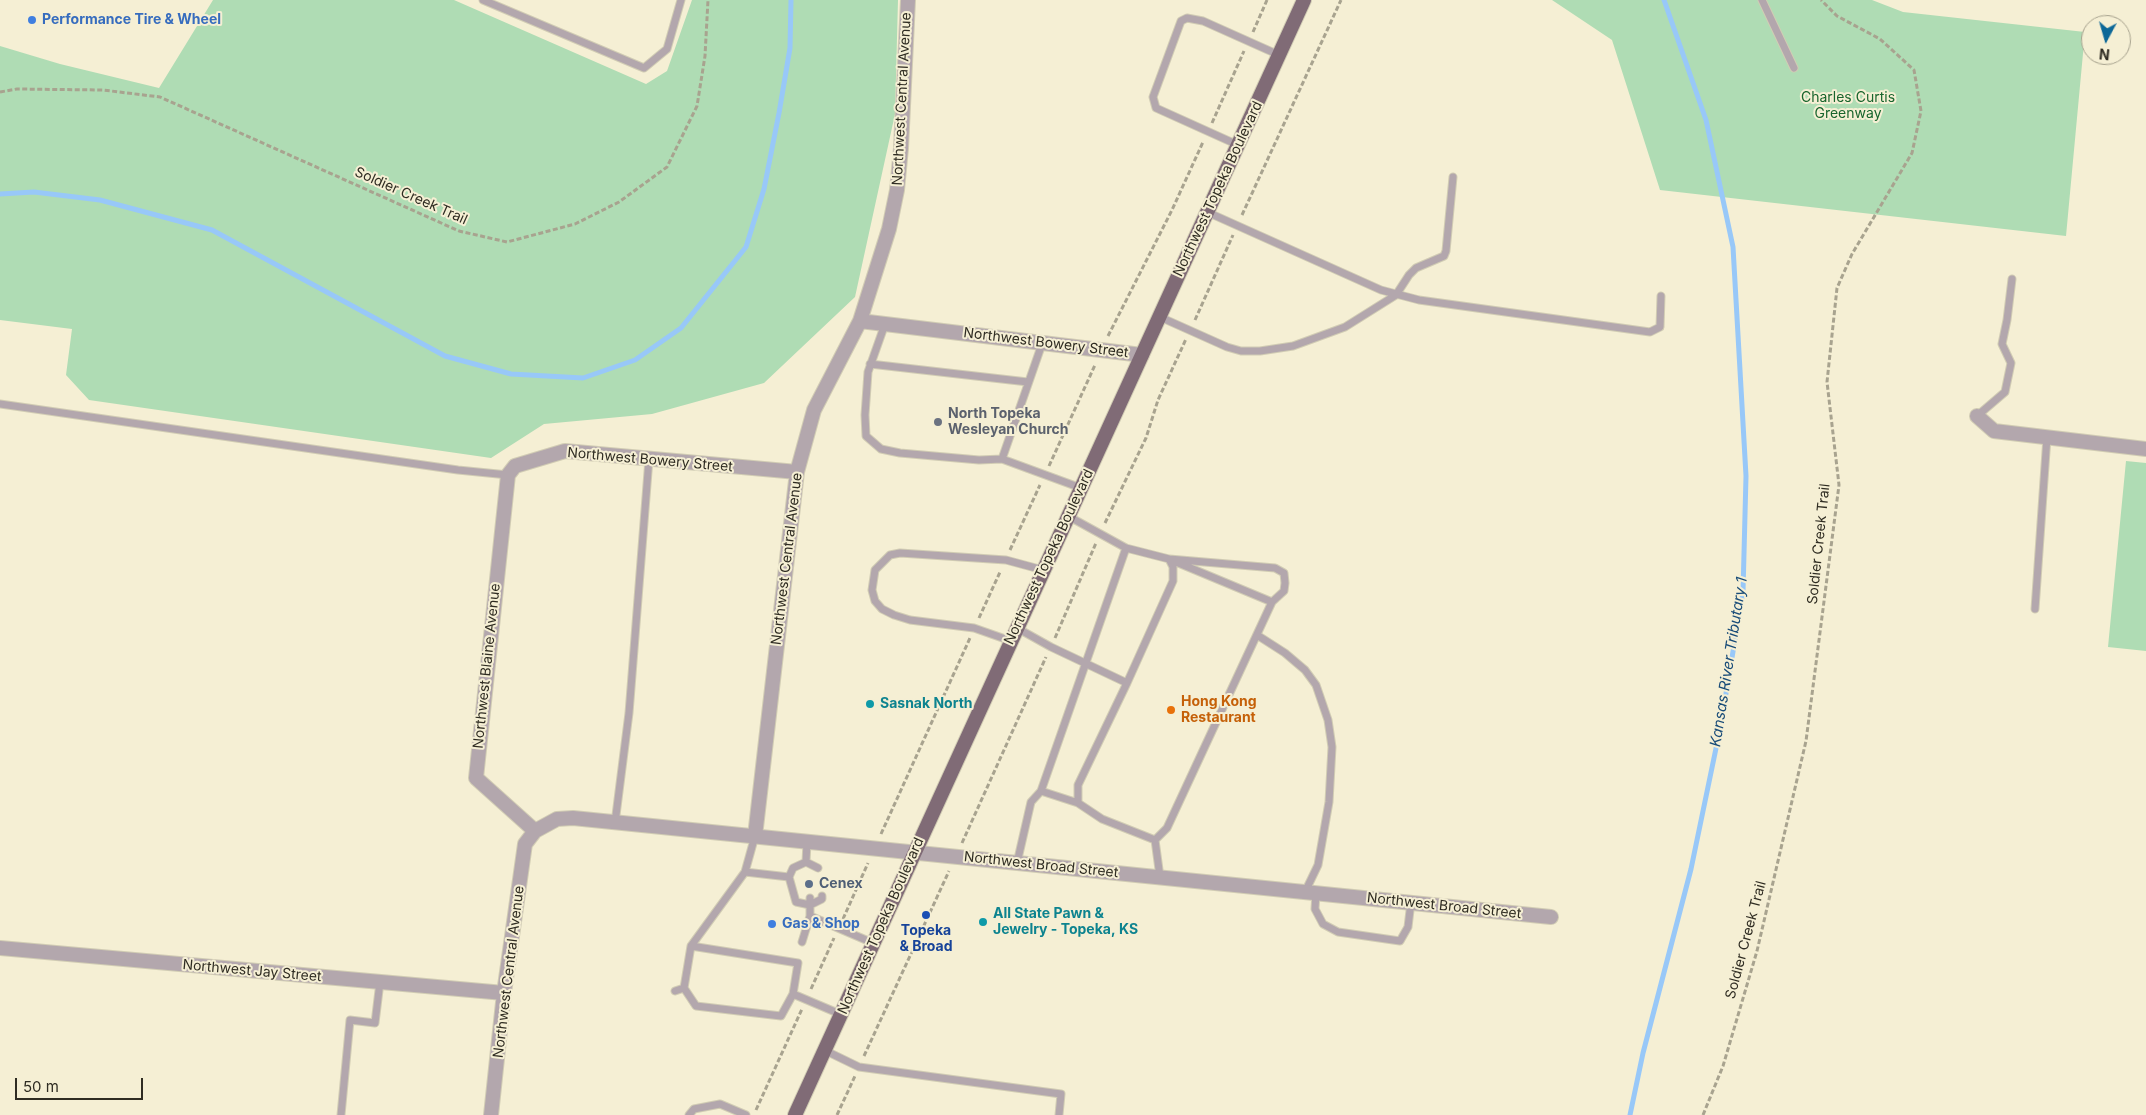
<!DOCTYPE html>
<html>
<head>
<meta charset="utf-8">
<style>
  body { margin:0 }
  #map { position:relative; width:2146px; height:1115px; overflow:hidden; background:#f5efd4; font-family:Inter,sans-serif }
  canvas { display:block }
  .north { position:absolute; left:2081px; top:15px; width:50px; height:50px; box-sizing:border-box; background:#f5efd4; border:1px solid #a6a18d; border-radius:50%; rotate:186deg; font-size:14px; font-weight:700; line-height:20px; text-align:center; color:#2f2c22 }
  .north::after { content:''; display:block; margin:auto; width:18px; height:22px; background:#0d6898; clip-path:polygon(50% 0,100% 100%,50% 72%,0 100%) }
  .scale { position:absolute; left:15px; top:1078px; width:128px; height:22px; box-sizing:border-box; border:2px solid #2f2c22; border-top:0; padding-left:6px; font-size:15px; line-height:18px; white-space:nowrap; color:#2f2c22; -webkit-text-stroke:4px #f5efd4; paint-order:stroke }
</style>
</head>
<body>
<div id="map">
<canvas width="2146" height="1115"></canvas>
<div class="north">N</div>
<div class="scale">50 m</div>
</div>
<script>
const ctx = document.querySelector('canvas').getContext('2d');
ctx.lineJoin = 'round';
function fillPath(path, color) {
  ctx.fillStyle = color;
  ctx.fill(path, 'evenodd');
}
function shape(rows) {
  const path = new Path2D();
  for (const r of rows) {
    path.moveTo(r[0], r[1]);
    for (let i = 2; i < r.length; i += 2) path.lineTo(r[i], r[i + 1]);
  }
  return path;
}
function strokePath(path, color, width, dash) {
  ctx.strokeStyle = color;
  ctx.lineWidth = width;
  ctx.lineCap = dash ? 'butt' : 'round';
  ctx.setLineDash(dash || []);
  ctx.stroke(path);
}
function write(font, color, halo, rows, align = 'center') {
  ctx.font = font + ' Inter,sans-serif';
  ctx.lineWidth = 4;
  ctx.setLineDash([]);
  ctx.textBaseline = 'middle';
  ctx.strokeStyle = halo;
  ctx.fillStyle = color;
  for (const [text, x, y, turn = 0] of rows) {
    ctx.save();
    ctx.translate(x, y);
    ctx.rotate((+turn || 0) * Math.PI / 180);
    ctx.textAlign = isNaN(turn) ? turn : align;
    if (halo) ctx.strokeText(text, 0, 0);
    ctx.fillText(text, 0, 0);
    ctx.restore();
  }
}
const green = shape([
  [213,0,454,0,646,84,667,71,692,0,898,0,895,114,855,297,764,383,652,414,544,424,491,458,89,400,66,375,72,329,0,320,0,46,60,64,159,88],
  [1552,0,1872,0,1903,12,2085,32,2066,236,1660,190,1612,40],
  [2126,461,2146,463,2146,651,2108,647]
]);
const stream = shape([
  [0,194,34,192,100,200,212,230,445,356,511,374,583,378,635,360,681,328,746,247,764,189,779,113,790,48,791,0],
  [1630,1115,1643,1053,1691,869,1720,729,1743,592,1746,476,1733,247,1706,120,1664,0]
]);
const path = shape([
  [1253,32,1267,0],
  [0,92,17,89,103,90,160,97,459,231,507,242,575,224,619,202,667,167,697,106,705,56,708,0],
  [1212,123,1244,51],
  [1242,215,1341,0],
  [1195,320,1233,235],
  [1108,336,1172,210,1203,142],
  [1049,466,1095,365],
  [1105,523,1146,438,1158,400,1186,339],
  [1010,550,1040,485],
  [979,618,1000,572],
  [1055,638,1096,543],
  [881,834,970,638],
  [962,843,1046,657],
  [843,919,868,863],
  [811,989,834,938],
  [864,1056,949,871],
  [756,1110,802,1009],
  [837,1115,855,1076],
  [1703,1115,1723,1066,1757,951,1806,741,1839,485,1827,382,1837,288,1852,254,1912,153,1921,111,1914,70,1880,39,1837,16,1821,0]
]);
const service = shape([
  [483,0,644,68,667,49,681,0],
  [1762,0,1794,68],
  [1238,145,1156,108,1153,97,1181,21,1187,18,1203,21,1279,55],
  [1207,212,1381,290,1419,300,1650,332,1660,327,1661,296],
  [1160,317,1227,347,1241,351,1260,351,1293,346,1345,327,1396,295,1409,275,1416,268,1444,256,1446,251,1453,177],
  [885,324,868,372,865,415,866,436,881,449,900,453,979,460,1002,459],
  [1042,344,1002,459,1081,488],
  [870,364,1028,382],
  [0,404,458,470,508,475],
  [1977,416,2005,392,2011,363,2002,344,2007,320,2012,279],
  [1176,562,1272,602],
  [2035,609,2047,437],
  [1017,628,1051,647,1127,683,1173,581,1173,567,1169,559,1126,548,1068,516],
  [1257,635,1285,653,1305,670,1316,685,1328,720,1332,747,1329,802,1318,865,1305,892],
  [1011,641,974,628,910,620,894,615,882,609,875,601,872,590,875,570,890,555,900,553,1006,560,1043,570],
  [1127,683,1078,785,1078,803,1102,819,1155,840,1160,877],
  [1041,791,1126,548],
  [615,823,629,713,649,459],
  [1155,840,1167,828,1272,602,1284,591,1285,583,1284,573,1275,568,1169,559],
  [806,862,818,868],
  [1017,863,1031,802,1041,791,1078,803],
  [745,872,789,877,796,902,810,905,810,916,873,943],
  [789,877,793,868,806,862,807,842],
  [1316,893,1315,909,1323,924,1338,932,1400,941,1408,927,1411,902],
  [810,898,810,905,822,899,822,896],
  [802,942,810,916],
  [691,946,798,963,793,994],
  [684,988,696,1006,781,1016,793,994,840,1014],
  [675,991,684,988,691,946,745,872,755,836],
  [824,1050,859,1067,1061,1094,1059,1115],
  [341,1115,350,1020,375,1023,380,982],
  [689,1115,694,1109,720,1104,746,1115]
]);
const minor = shape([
  [860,321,1142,355],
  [1977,416,1994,431,2146,449],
  [535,831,476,778,508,475,515,466,565,451,797,472],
  [755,836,797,472,814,410,860,321,889,229,897,190,901,148,908,0],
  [0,948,504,993],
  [491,1115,504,993,525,844,535,831,557,819,573,818,1551,917]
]);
const primary = shape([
  [795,1115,1304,0]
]);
const markers = [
  [32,20,5,"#3f7fe0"],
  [938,422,5,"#6b7280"],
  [870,704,5,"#0f9aa8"],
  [1171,710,5,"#e8710a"],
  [809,884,5,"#5c6f8a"],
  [926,915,5,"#1a4fb4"],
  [983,922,5,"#0f9aa8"],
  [772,924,5,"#3f7fe0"]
];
const shopNames = [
  ["Performance Tire & Wheel",42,20],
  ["Gas & Shop",782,924]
];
const parkNames = [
  ["Charles Curtis",1848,98],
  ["Greenway",1848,114]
];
const streetNames = [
  ["Northwest Central Avenue",902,99,-87],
  ["Northwest Topeka Boulevard",1218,189,-65],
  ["Soldier Creek Trail",411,196,24],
  ["Northwest Bowery Street",1046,343,7],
  ["Northwest Bowery Street",650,460,5],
  ["Soldier Creek Trail",1819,544,-84],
  ["Northwest Topeka Boulevard",1049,557,-65],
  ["Northwest Central Avenue",787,559,-83],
  ["Northwest Blaine Avenue",487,666,-84],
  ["Northwest Broad Street",1041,865,6],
  ["Northwest Broad Street",1444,906,6],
  ["Northwest Topeka Boulevard",881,926,-66],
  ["Soldier Creek Trail",1746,940,-75],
  ["Northwest Jay Street",252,971,5],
  ["Northwest Central Avenue",509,972,-83]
];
const worshipNames = [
  ["North Topeka",948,414],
  ["Wesleyan Church",948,430]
];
const foodNames = [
  ["Hong Kong",1181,702],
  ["Restaurant",1181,718]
];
const cultureNames = [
  ["Sasnak North",880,704],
  ["All State Pawn &",993,914],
  ["Jewelry - Topeka, KS",993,930]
];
const serviceNames = [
  ["Cenex",819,884]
];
const transitNames = [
  ["Topeka",926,931],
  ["& Broad",926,947]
];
const waterNames = [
  ["Kansas River Tributary 1",1729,662,-81]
];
fillPath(green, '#afdcb4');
strokePath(stream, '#98c8f8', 5);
strokePath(service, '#d1ccb4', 9);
strokePath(minor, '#d1ccb4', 16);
strokePath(primary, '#d1ccb4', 16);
strokePath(path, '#a8a38f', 3, [5, 2.5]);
strokePath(service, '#b3a7ad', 7);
strokePath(minor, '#b3a7ad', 14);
strokePath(primary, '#806b76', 14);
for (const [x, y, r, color] of markers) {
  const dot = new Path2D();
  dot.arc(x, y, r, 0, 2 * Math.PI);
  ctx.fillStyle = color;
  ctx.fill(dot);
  strokePath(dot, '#f5efd4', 2);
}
write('bold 14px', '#366cbe', '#f5efd4', shopNames, 'left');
write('14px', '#18652d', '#f5efd4', parkNames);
write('14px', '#2f2c22', '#f5efd4', streetNames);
write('bold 14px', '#5b616d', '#f5efd4', worshipNames, 'left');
write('bold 14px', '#c56008', '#f5efd4', foodNames, 'left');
write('bold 14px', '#0d838f', '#f5efd4', cultureNames, 'left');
write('bold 14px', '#4e5e75', '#f5efd4', serviceNames, 'left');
write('bold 14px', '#164399', '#f5efd4', transitNames);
write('italic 15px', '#194c78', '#f5efd4', waterNames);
</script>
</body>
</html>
